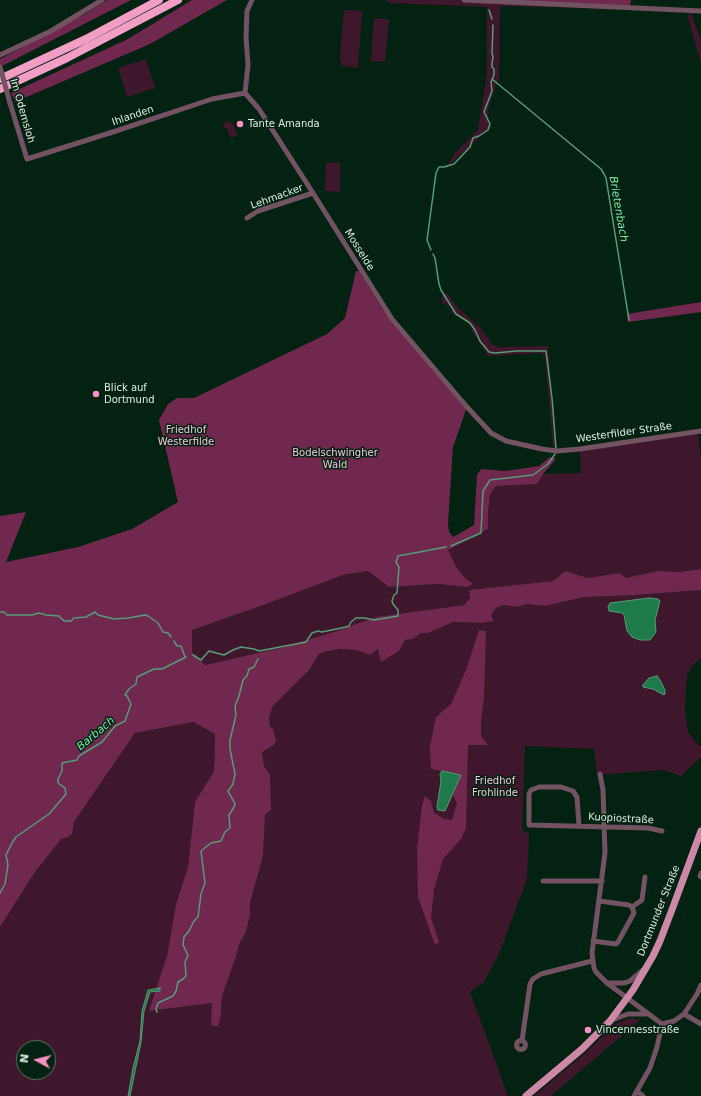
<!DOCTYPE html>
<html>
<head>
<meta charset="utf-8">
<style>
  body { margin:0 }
  #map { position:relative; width:701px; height:1096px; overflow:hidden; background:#032212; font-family:"DejaVu Sans",sans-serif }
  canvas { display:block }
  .north { position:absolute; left:16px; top:1040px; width:40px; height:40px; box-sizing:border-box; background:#032212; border:1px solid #5a7465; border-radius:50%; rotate:277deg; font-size:11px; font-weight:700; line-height:16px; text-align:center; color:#dceee2 }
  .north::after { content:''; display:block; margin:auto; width:14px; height:18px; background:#fc8fc3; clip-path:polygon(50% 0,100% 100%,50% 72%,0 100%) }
</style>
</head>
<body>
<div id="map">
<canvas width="701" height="1096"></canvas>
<div class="north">N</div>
</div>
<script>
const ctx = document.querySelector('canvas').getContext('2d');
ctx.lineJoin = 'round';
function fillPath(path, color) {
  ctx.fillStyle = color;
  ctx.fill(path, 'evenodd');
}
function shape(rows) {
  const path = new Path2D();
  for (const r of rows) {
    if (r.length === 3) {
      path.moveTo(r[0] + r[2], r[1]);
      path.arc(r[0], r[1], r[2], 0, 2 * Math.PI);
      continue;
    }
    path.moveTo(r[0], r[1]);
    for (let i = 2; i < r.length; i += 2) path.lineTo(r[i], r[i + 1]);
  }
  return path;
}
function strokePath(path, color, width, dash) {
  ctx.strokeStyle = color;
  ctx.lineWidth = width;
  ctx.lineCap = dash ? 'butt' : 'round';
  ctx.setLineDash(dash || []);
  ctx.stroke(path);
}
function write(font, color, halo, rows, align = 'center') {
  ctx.font = font + ' "DejaVu Sans",sans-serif';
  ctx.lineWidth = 3;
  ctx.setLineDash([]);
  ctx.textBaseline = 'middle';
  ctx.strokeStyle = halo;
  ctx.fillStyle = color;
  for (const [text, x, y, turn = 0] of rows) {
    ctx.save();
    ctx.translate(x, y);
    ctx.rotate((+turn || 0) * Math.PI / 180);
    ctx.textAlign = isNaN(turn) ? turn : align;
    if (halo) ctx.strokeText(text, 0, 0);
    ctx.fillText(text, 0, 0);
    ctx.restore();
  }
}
const green = shape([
  [386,0,471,0,685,10,500,6,499,78,488,109,489,129,445,169,455,153,478,130,487,75,487,7,390,3],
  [344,10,362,11,358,68,342,66,340,57],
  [691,13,701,40,701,63,688,18,689,14],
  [374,18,389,19,385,62,371,61],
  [146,59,155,88,127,97,118,68],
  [226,121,232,123,238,135,231,138,227,129,223,127,223,125],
  [326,162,340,163,340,192,325,191],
  [447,293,458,308,479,326,492,344,498,347,548,346,557,451,553,446,545,356,540,353,488,356,472,331,471,325,451,312,452,308,442,303,442,295],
  [698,431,701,461,701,569,680,572,656,571,626,578,619,573,588,578,565,571,553,581,469,590,470,598,464,605,376,617,334,632,284,647,205,665,192,652,192,630,269,603,343,575,368,571,389,587,438,584,467,587,473,584,465,578,457,568,447,550,488,529,488,513,490,494,496,486,537,484,543,474,581,473,580,449],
  [701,590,701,658,692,666,687,675,685,709,688,732,699,746,701,746,701,757,681,776,663,770,597,775,594,749,525,746,522,830,529,834,527,879,499,954,484,982,470,992,508,1096,0,1096,0,927,35,872,61,838,68,837,72,834,74,822,135,733,193,722,215,734,214,771,195,802,188,867,176,904,167,956,150,1011,212,1003,211,1024,221,1014,222,996,236,957,239,944,246,932,250,915,250,903,263,856,265,815,270,775,264,766,262,751,274,745,269,717,273,706,309,670,319,654,324,652,339,649,355,650,370,655,379,649,381,661,399,651,405,640,413,639,421,633,428,633,453,622,481,623,494,620,491,615,496,608,504,605,517,607,527,604,545,606,584,597,635,595],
  [24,1048,48,1048,48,1072,24,1072],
  [632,1018,640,1020,551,1096,534,1096,585,1053,618,1022]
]);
const forest = shape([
  [107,0,131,0,0,67,0,59,85,14],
  [192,0,227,0,150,44,15,102,11,93,128,39],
  [464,0,631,0,630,7],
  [356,271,359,271,382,308,419,353,467,407,453,447,448,523,449,532,453,537,474,525,477,475,481,469,506,471,539,466,550,457,556,459,543,474,537,484,496,486,490,494,488,513,488,529,448,550,457,568,465,578,473,584,467,587,438,584,389,587,368,571,343,575,269,603,192,630,192,652,205,665,284,647,334,632,376,617,464,605,470,598,469,590,553,581,565,571,588,578,619,573,626,578,657,571,680,572,701,569,701,590,635,595,584,597,545,606,527,604,517,607,504,605,496,608,491,615,494,621,481,623,453,622,428,633,421,633,413,639,405,640,399,651,381,662,378,649,370,655,355,650,339,649,324,652,319,654,309,670,273,706,269,717,270,726,273,729,276,740,274,745,262,752,264,766,270,775,271,810,265,815,263,856,250,903,250,915,246,932,239,944,236,957,222,996,221,1014,218,1026,213,1026,211,1024,212,1003,149,1011,167,956,176,904,188,867,195,802,214,771,215,734,193,722,135,733,74,822,72,834,68,837,61,839,35,872,0,927,0,516,26,512,6,562,78,547,132,529,178,502,159,420,168,404,177,398,194,398,327,334,345,318],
  [701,302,701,312,628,322,627,314],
  [479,630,486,631,484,697,481,720,481,736,488,745,468,745,466,828,461,839,443,859,434,889,431,918,439,942,435,945,418,897,417,849,422,806,425,796,431,801,434,813,444,819,452,820,457,803,453,796,461,774,431,769,430,746,436,717,451,704,466,670]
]);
const water = shape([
  [649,598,658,599,660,601,655,620,656,632,650,640,640,640,632,637,627,631,624,615,622,613,609,611,608,607,610,603,649,598],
  [657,676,660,680,665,690,665,694,664,695,653,689,643,687,643,685,649,678,657,676],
  [442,771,461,775,445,811,438,810,437,807,441,781,440,774,442,771],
  [160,988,160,991,150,992,144,1011,141,1042,130,1096,128,1096,133,1068,140,1041,142,1011,148,990,160,988]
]);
const stream = shape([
  [489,10,492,19],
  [492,79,601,169,604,174,606,178,629,320],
  [431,250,427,240,436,173,439,167,444,167,454,164,470,147,473,138,479,136,488,130,490,124,484,112,492,91,491,82,494,75,494,69,492,67,492,63,493,57,492,53,493,25],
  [433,254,435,258,439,284,441,290,456,314,470,323,475,330,480,341,489,352,495,353,517,351,546,351,552,398,556,448],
  [451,546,481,533,483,491,490,480,533,475,548,464,555,454],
  [0,612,4,612,7,615,32,615,39,613,46,615,59,616,64,621,71,621,74,618,86,617,95,612,98,615,114,619,128,618,145,615,148,616,158,623,163,632,168,633,171,637],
  [174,641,177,646,181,646,185,657],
  [193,655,201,660,209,651,224,655,233,650,241,647,254,649,259,651,306,642,312,633,318,631,322,632,346,627,349,626,351,622,356,618,365,618,374,620,398,616,398,610,393,604,392,601,394,595,397,593,399,567,396,562,398,556,446,547],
  [0,893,5,884,8,865,6,855,12,843,16,837,49,814,66,794,65,788,58,783,58,779,62,771,62,763,77,760,79,756,102,742,115,726,125,721,131,704,127,696,125,695,129,689,136,684,137,677,154,669,162,669,186,657],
  [157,1012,156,1009,158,1003,173,996,176,991,178,982,183,979,186,976,185,962,188,955,183,945,184,937,189,931,194,921,198,917,201,894,205,883,201,851,211,843,221,841,225,832,230,828,229,815,234,807,235,804,228,791,233,784,235,774,230,749,230,740,236,715,235,706,239,696,243,680,247,676,249,669,254,667,258,659]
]);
const minor = shape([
  [464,0,701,11],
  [0,55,51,31,102,0],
  [245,93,259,109,313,193,392,319,467,407,491,433,506,441,542,449,557,451,580,449,701,431],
  [245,93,248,65,246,37,247,11,252,0],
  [10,103,27,159,116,131,212,99,245,93],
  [247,218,258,211,313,193],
  [600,774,603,790,605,853,592,953,594,968,596,972,607,983,662,1024,674,1021,684,1014,697,994,701,985],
  [579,826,577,797,573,791,561,787,539,787,531,790,529,794,529,825,648,828,662,831],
  [701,873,700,876,701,877],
  [543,881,602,881],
  [632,907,642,900,645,877],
  [593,941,616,944,618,942,634,913,632,907,629,905,599,901],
  [608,983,624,983,630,981,643,970],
  [684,1014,701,1024],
  [612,1020,628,1014,646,1014],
  [521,1045,4.5],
  [522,1041,530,984,533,979,541,974,592,961],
  [637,1091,643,1096],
  [634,1096,650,1068,657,1047,662,1024]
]);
const major = shape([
  [526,1096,582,1049,610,1021,633,990,653,956,660,941,673,907,701,831]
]);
const highway = shape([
  [0,79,86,39,159,0],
  [0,89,67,58,178,0]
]);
const minorBridge = shape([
  [0,67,10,103]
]);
const markers = [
  [240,124,4,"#fc8fc3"],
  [96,394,4,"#fc8fc3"],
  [588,1030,4,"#fc8fc3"]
];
const streetNames = [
  ["Im Odemsloh",22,111,74],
  ["Ihlanden",133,116,-19],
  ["Lehmacker",277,197,-20],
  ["Mosselde",359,250,58],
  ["Westerfilder Straße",624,433,-8],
  ["Kuopiostraße",621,819,3],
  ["Dortmunder Straße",659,911,-68]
];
const poiNames = [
  ["Tante Amanda",248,124],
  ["Blick auf",104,388],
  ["Dortmund",104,400],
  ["Vincennesstraße",596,1030]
];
const parkNames = [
  ["Friedhof",186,430],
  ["Westerfilde",186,442],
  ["Bodelschwingher",335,453],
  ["Wald",335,465],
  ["Friedhof",495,781],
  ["Frohlinde",495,793]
];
const waterNames = [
  ["Brietenbach",618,209,80],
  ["Barbach",96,734,-40]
];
fillPath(green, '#3f172c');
fillPath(forest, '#70284e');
fillPath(water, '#1e794b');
strokePath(water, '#579c78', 1);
strokePath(stream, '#579c78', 1.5);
strokePath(minor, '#735261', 5);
strokePath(major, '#cd88a7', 7);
strokePath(highway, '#f19dc4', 8);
strokePath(minorBridge, '#735261', 5);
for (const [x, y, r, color] of markers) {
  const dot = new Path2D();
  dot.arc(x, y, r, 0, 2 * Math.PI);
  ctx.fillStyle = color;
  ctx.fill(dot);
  strokePath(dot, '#032212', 1.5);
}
write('10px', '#dceee2', '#032212', streetNames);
write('10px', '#dceee2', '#032212', poiNames, 'left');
write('10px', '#f2c6d9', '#032212', parkNames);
write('italic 11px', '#78eaa9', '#032212', waterNames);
</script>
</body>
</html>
